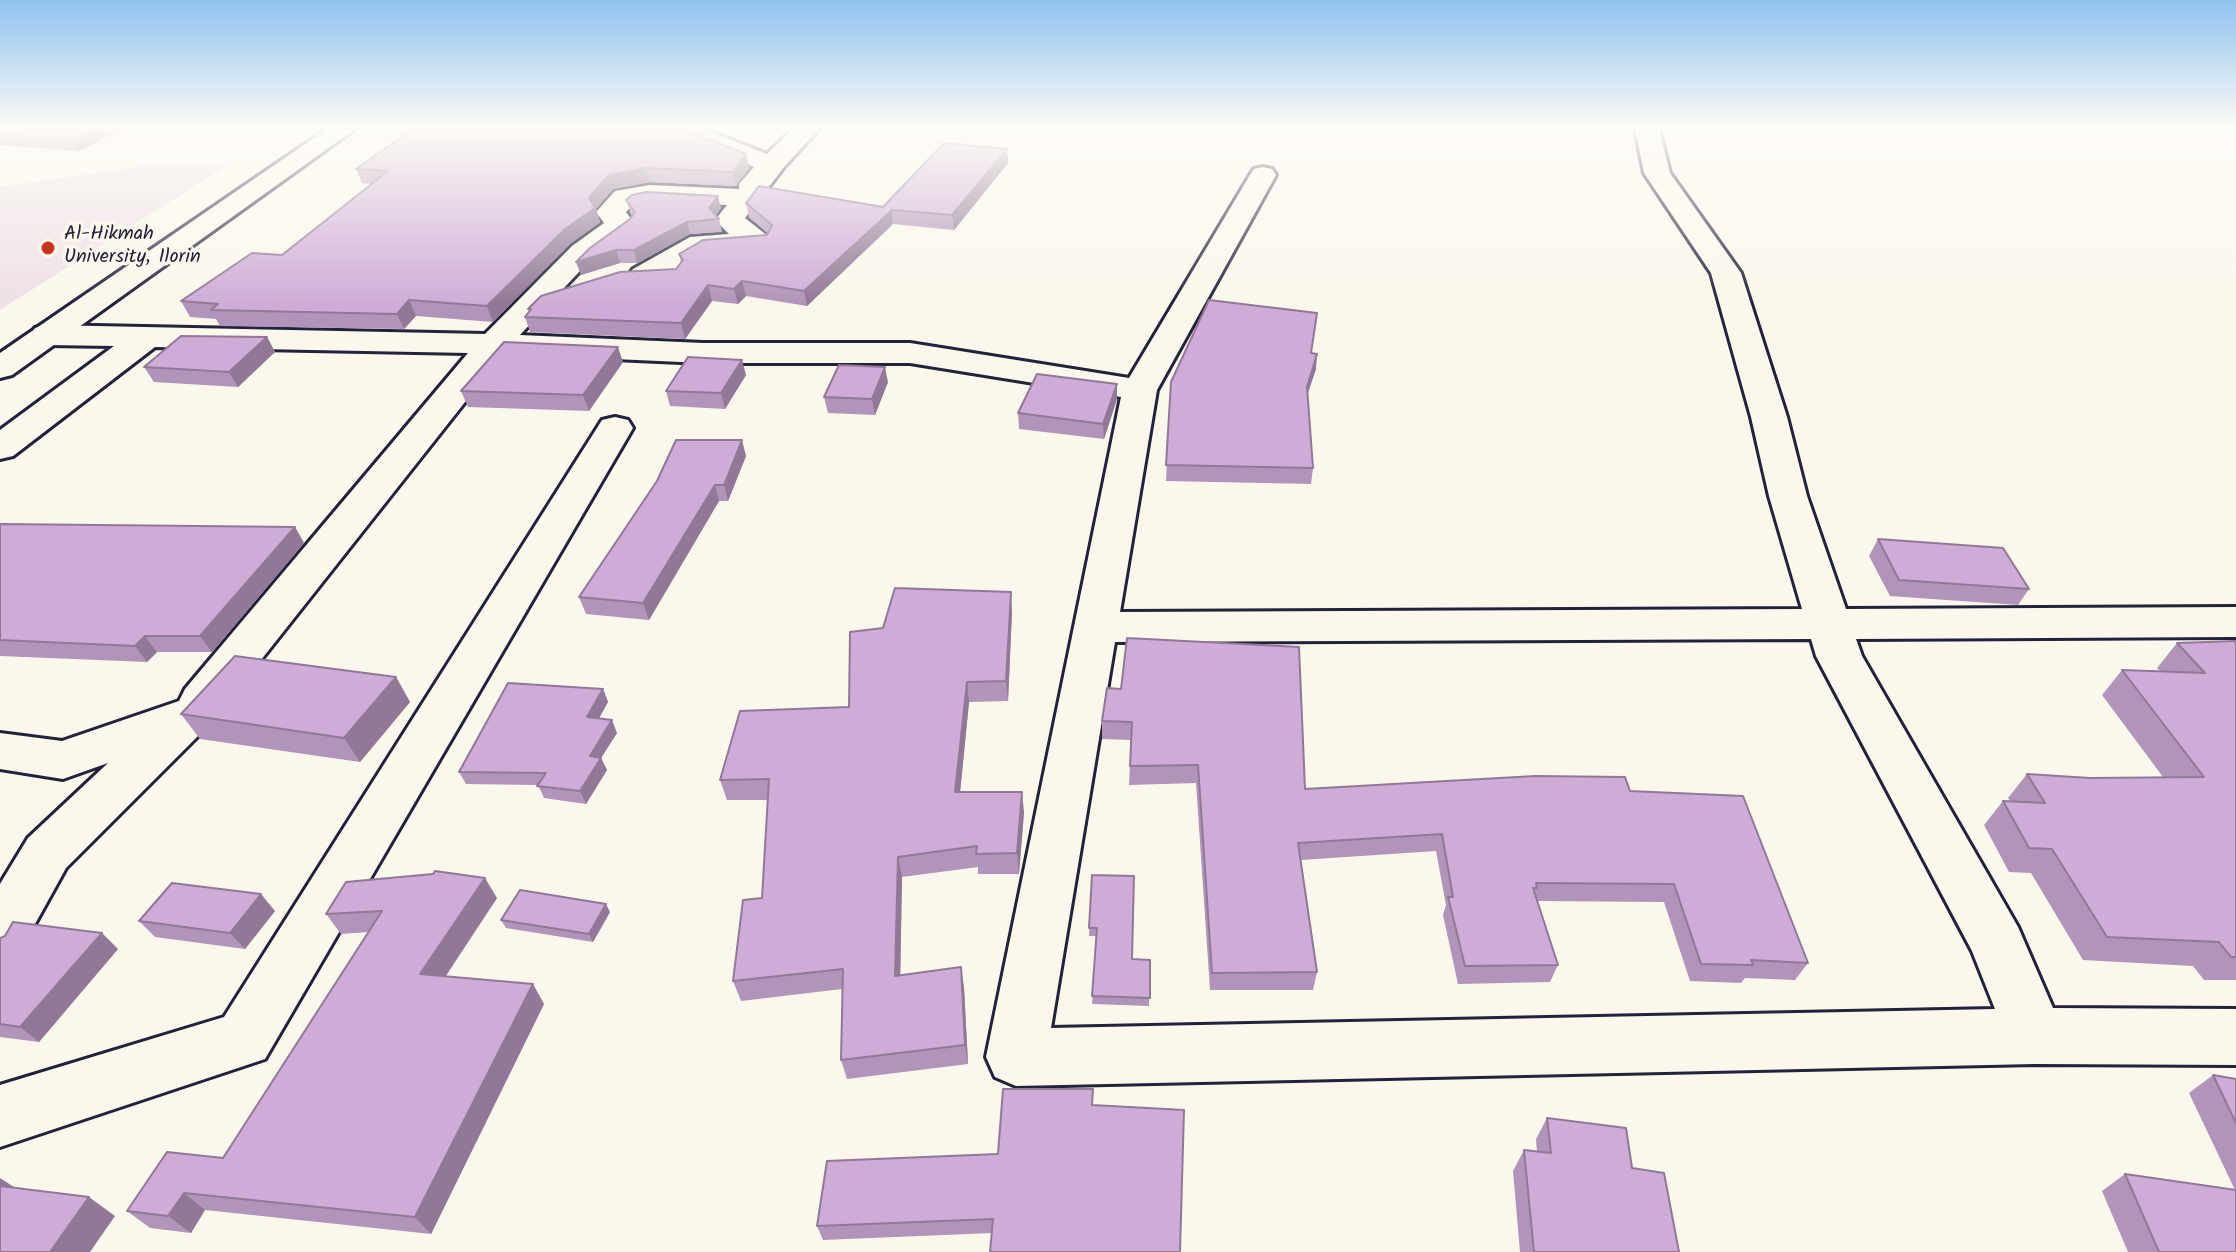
<!DOCTYPE html>
<html>
<head>
<meta charset="utf-8">
<style>
  body { margin:0 }
  canvas { display:block; background:#fbf7ec }
</style>
</head>
<body>
<canvas width="2236" height="1252"></canvas>
<script>
const ctx = document.querySelector('canvas').getContext('2d');
ctx.lineJoin = 'round';
function fillPath(path, color) {
  ctx.fillStyle = color;
  ctx.fill(path, 'evenodd');
}
function shape(rows) {
  const path = new Path2D();
  for (const r of rows) {
    path.moveTo(r[0], r[1]);
    for (let i = 2; i < r.length; i += 2) path.lineTo(r[i], r[i + 1]);
  }
  return path;
}
function strokePath(path, color, width, dash) {
  ctx.strokeStyle = color;
  ctx.lineWidth = width;
  ctx.lineCap = dash ? 'butt' : 'round';
  ctx.setLineDash(dash || []);
  ctx.stroke(path);
}
function write(font, color, halo, rows, align = 'center') {
  ctx.font = font + ' Kalam,sans-serif';
  ctx.lineWidth = 7;
  ctx.setLineDash([]);
  ctx.textBaseline = 'middle';
  ctx.strokeStyle = halo;
  ctx.fillStyle = color;
  for (const [text, x, y, turn = 0] of rows) {
    ctx.save();
    ctx.translate(x, y);
    ctx.rotate((+turn || 0) * Math.PI / 180);
    ctx.textAlign = isNaN(turn) ? turn : align;
    if (halo) ctx.strokeText(text, 0, 0);
    ctx.fillText(text, 0, 0);
    ctx.restore();
  }
}
const built = shape([
  [229,164,0,310,0,187,144,166]
]);
const street = shape([
  [641,129,703,129,767,154,793,129,819,129,784,167,745,218,768,236,773,242,768,248,706,252,655,281,644,284,633,281,629,275,633,269,690,237,729,234,715,220,727,205,650,201,634,204,626,212,635,224,631,230,592,258,520,335,703,343,910,343,1129,378,1250,175,1254,169,1263,167,1272,169,1276,175,1157,390,1120,612,1802,609,1769,496,1751,417,1711,273,1644,173,1635,129,1659,129,1670,173,1741,273,1787,417,1807,496,1846,609,2236,607,2236,637,1856,639,1862,656,2018,927,2053,1008,2236,1009,2236,1065,2035,1064,1016,1086,995,1077,986,1057,1121,397,910,363,703,363,503,354,219,713,213,715,207,727,66,868,20,951,0,958,0,884,28,838,108,763,63,779,0,769,0,733,62,741,179,701,185,689,468,353,155,347,13,456,0,459,0,430,114,346,47,345,35,342,31,335,35,328,47,325,485,334,572,246,604,223,596,212,615,191,650,185,739,189,739,184,754,167,697,144,644,134,641,129],
  [1811,639,1816,656,1972,951,1995,1009,1051,1028,1115,642,1811,639],
  [615,417,628,420,633,428,265,1059,0,1147,0,1085,224,1017,597,428,602,420,615,417]
]);
const primary = shape([
  [327,129,355,129,12,375,0,378,0,353,327,129]
]);
const wall = shape([
  [0,129,122,129,79,151,0,145],
  [1007,149,1008,163,954,230,893,224,807,306,746,296,738,304,712,301,685,339,530,332,525,317,529,311,528,309,676,269,681,262,679,254,767,235,768,234,749,217,746,203,883,207],
  [749,168,736,186,650,182,613,189,596,209,600,222,570,244,493,322,416,316,404,329,220,326,216,319,190,317,181,301,282,255,372,184,362,183,356,169],
  [626,200,721,208,716,215,719,219,722,232,690,234,637,263,620,263,581,275,630,219,632,216],
  [267,337,275,352,238,387,154,382,144,367],
  [1311,353,1316,369,1307,394,1313,468,1311,484,1166,481,1171,382],
  [623,362,589,411,468,407,461,391],
  [746,375,725,409,670,406,666,391],
  [888,382,875,415,828,413,824,397],
  [1117,399,1104,439,1019,429,1018,413],
  [746,456,728,501,719,501,649,620,586,614,579,597],
  [0,524,295,527,304,543,212,652,157,652,147,662,0,656],
  [1878,539,2029,589,2018,605,1890,596,1869,556],
  [1012,612,1008,701,969,702,960,792,1024,812,1019,874,978,874,978,867,902,877,900,975,964,987,968,1064,847,1079,841,1060,842,989,741,1001,733,981,762,898,768,800,727,800,720,780,849,707],
  [2236,641,2236,980,2204,980,2193,966,2083,960,2031,873,2009,872,1984,825,2003,801,2010,801,2008,798,2027,774,2090,778,2163,777,2102,695,2122,670,2160,671,2157,668,2177,643],
  [396,677,410,702,360,762,200,739,181,714],
  [1107,688,1305,789,1630,791,1808,963,1795,980,1745,978,1741,983,1690,981,1664,902,1537,901,1558,965,1550,982,1458,984,1443,915,1446,905,1436,851,1301,860,1317,972,1313,990,1210,990,1196,783,1129,785,1131,740,1102,739,1102,721],
  [603,689,608,702,599,718,617,733,601,758,607,770,586,804,544,798,538,785,466,784,459,772],
  [1092,875,1132,959,1150,960,1149,1006,1092,1004,1097,936,1089,936],
  [497,898,446,976,544,1004,431,1234,205,1210,191,1233,150,1228,127,1211,223,1158,369,932,341,934,326,914],
  [275,911,245,949,155,937,139,921],
  [610,912,593,942,506,928,501,920],
  [0,938,118,949,39,1042,0,1037],
  [2213,1075,2236,1079,2236,1252,2128,1252,2102,1191,2125,1174,2235,1190,2189,1093],
  [1547,1118,1632,1168,1679,1252,1520,1252,1513,1171,1524,1150,1537,1152,1536,1139],
  [998,1154,992,1233,823,1240,817,1226]
]);
const shadedWall = shape([
  [97,129,122,129,79,151,73,141],
  [1007,149,1008,163,954,230,952,215],
  [746,154,749,168,736,186,733,172],
  [646,168,650,182,613,189,596,209,600,222,570,244,493,322,487,306,609,175],
  [718,196,721,208,712,220,709,208],
  [892,210,893,224,807,306,804,291],
  [687,222,690,234,637,263,634,250],
  [616,250,620,263,581,275,576,262],
  [742,281,746,296,738,304,734,289],
  [708,285,712,301,685,339,681,323],
  [409,300,416,316,404,329,397,314],
  [267,337,275,352,238,387,229,372],
  [618,347,623,362,589,411,583,395],
  [1317,354,1316,369,1305,402,1307,387],
  [742,360,746,375,725,409,721,393],
  [885,367,888,382,875,415,872,399],
  [1117,384,1117,399,1104,439,1103,424],
  [742,440,746,456,728,501,724,485],
  [715,485,719,501,649,620,643,603],
  [295,527,304,543,212,652,200,636],
  [1011,592,1012,612,1008,701,1006,681],
  [145,636,157,652,147,662,135,646],
  [396,677,410,702,360,762,344,738],
  [967,682,969,702,958,813,955,792],
  [603,689,608,702,593,729,587,717],
  [612,720,617,733,601,758,607,770,586,804,580,791,590,756],
  [1022,792,1024,812,1019,874,1017,853],
  [898,857,902,877,900,995,895,976],
  [485,878,497,898,434,993,420,974],
  [261,894,275,911,245,949,230,933],
  [606,904,610,912,593,942,589,934],
  [102,933,118,949,39,1042,20,1027],
  [961,967,964,987,968,1064,965,1045],
  [533,984,544,1004,431,1234,415,1217],
  [0,1178,20,1191,0,1195],
  [184,1193,205,1210,191,1233,168,1216],
  [89,1197,115,1216,90,1252,50,1252]
]);
const building = shape([
  [0,129,97,129,73,141,0,134,0,129],
  [413,129,671,129,693,133,746,154,733,172,646,168,609,175,589,198,595,208,565,229,487,306,409,300,397,314,211,310,218,304,181,301,252,253,282,255,388,171,356,169,413,129],
  [944,143,1007,149,952,215,892,210,804,291,742,281,734,289,708,285,681,323,525,317,531,309,528,309,541,296,620,272,676,269,683,260,679,254,703,240,767,235,772,225,746,203,759,186,883,207,944,143],
  [647,192,718,196,709,208,719,219,687,222,634,250,616,250,576,262,590,248,630,219,635,212,626,200,632,195,647,192],
  [1209,300,1317,313,1311,353,1317,354,1307,387,1313,468,1166,465,1171,382,1209,300],
  [181,336,267,337,229,372,144,367,181,336],
  [504,342,618,347,583,395,461,391,504,342],
  [688,357,742,360,721,393,666,391,688,357],
  [839,365,885,367,872,399,824,397,839,365],
  [1037,374,1117,384,1103,424,1018,413,1037,374],
  [676,440,742,440,724,485,715,485,643,603,579,597,657,481,676,440],
  [0,524,295,527,200,636,145,636,135,646,0,640,0,524],
  [1878,539,2003,548,2029,589,1899,580,1878,539],
  [895,588,1011,592,1006,681,967,682,955,792,1022,792,1017,853,976,854,977,846,898,857,895,976,961,967,965,1045,841,1060,843,969,733,981,743,900,762,898,769,779,720,780,740,711,849,707,850,632,883,628,895,588],
  [1127,638,1299,647,1305,789,1535,776,1625,777,1630,791,1743,796,1808,963,1751,960,1753,965,1701,964,1674,884,1536,883,1537,888,1533,888,1558,965,1465,966,1448,897,1453,897,1442,834,1298,843,1317,972,1212,973,1198,765,1130,766,1132,722,1102,721,1107,688,1121,689,1127,638],
  [2236,641,2236,957,2231,957,2219,942,2107,937,2052,849,2029,848,2003,801,2045,803,2027,774,2090,778,2204,777,2122,670,2205,673,2177,643,2236,641],
  [235,656,396,677,344,738,181,714,235,656],
  [508,683,603,689,587,717,612,720,590,756,601,758,580,791,537,786,546,773,459,772,508,683],
  [435,871,485,878,420,974,533,984,415,1217,184,1193,168,1216,127,1211,167,1152,223,1158,382,911,326,914,346,882,433,874,435,871],
  [1092,875,1134,876,1132,959,1150,960,1150,998,1092,996,1097,928,1089,928,1092,875],
  [172,883,261,894,230,933,139,921,172,883],
  [520,890,606,904,589,934,501,920,520,890],
  [13,922,102,933,20,1027,0,1024,0,938,5,936,13,922],
  [2213,1075,2236,1079,2236,1123,2213,1075],
  [1003,1089,1093,1089,1092,1105,1184,1110,1180,1252,990,1252,993,1219,817,1226,827,1161,998,1154,1003,1089],
  [1547,1118,1626,1128,1632,1168,1664,1173,1679,1252,1534,1252,1524,1150,1551,1153,1547,1118],
  [2125,1174,2236,1190,2236,1252,2159,1252,2125,1174],
  [0,1186,89,1197,50,1252,0,1252,0,1186]
]);
const markers = [
  [48,248,8,"#c8321e"]
];
const farPoinames = [
  ["Al-Hikmah",64,236],
  ["University, Ilorin",64,259]
];
fillPath(built, '#eee0e6');
strokePath(street, '#22223b', 6);
strokePath(primary, '#22223b', 6);
fillPath(street, '#fbf7ec');
fillPath(primary, '#fbf7ec');
fillPath(wall, '#b194b9');
fillPath(shadedWall, '#907896');
fillPath(building, '#ceacd7');
strokePath(building, '#907896', 2);
const sky = ctx.createLinearGradient(0, 0, 0, 304);
sky.addColorStop(0, '#90c2ee');
sky.addColorStop(0.42, '#fdfbf6');
sky.addColorStop(1, '#fdfbf600');
ctx.fillStyle = sky;
ctx.fillRect(0, 0, 2236, 304);
for (const [x, y, r, color] of markers) {
  const dot = new Path2D();
  dot.arc(x, y, r, 0, 2 * Math.PI);
  ctx.fillStyle = color;
  ctx.fill(dot);
  strokePath(dot, '#fbf7ec', 3);
}
write('20px', '#22223b', '#fbf7ec', farPoinames, 'left');
</script>
</body>
</html>
